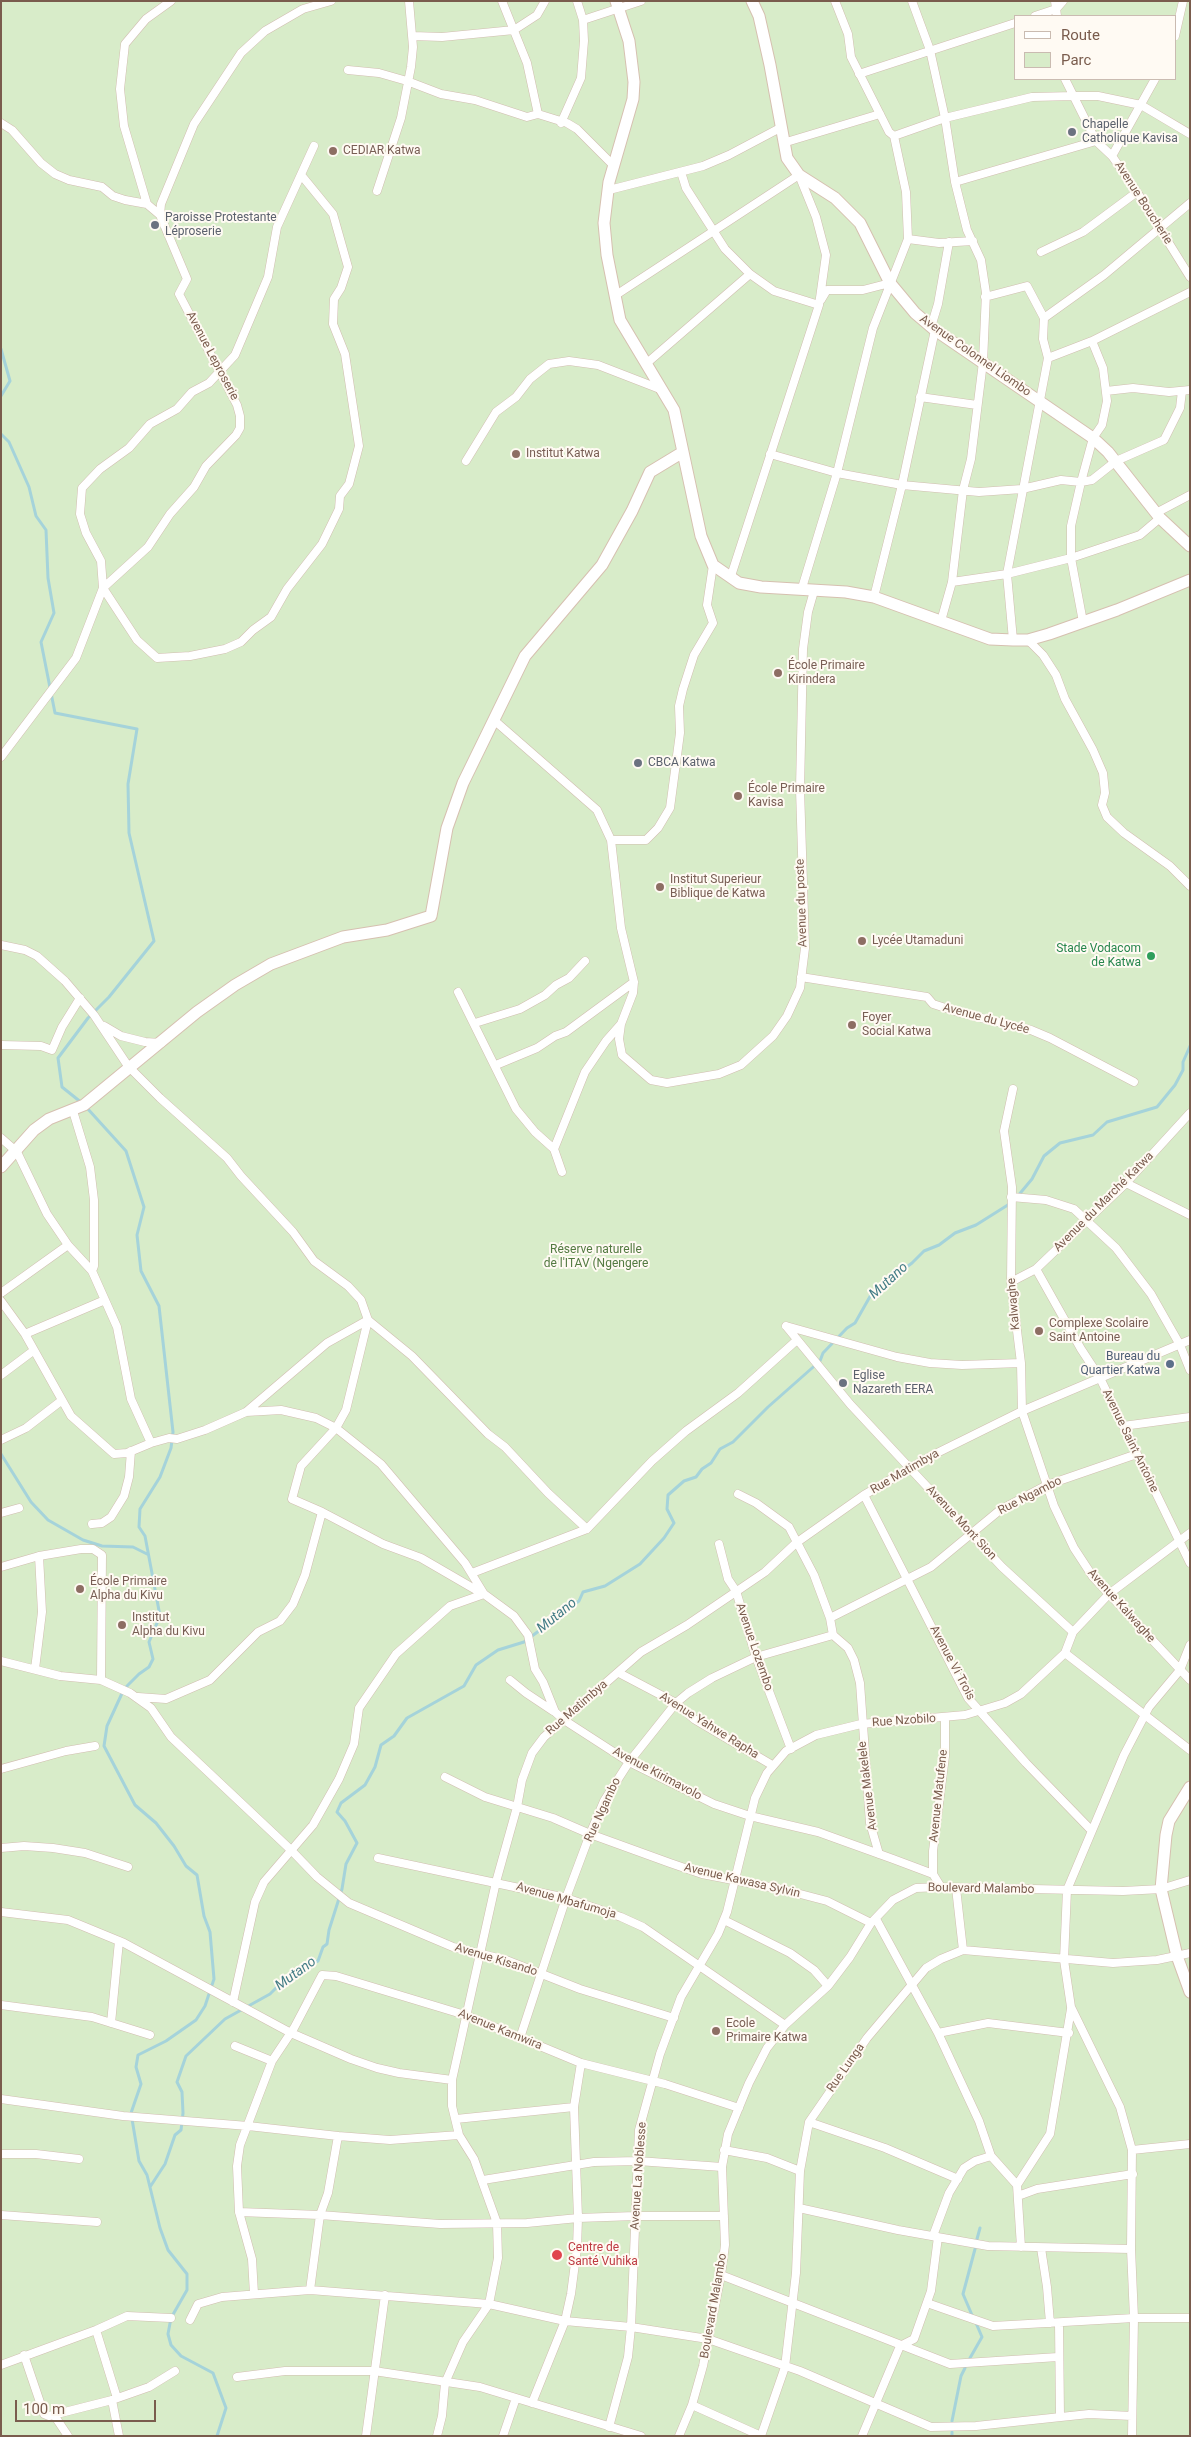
<!DOCTYPE html>
<html>
<head>
<meta charset="utf-8">
<style>
  body { margin:0 }
  #map { position:relative; width:1191px; height:2437px; overflow:hidden; background:#fdf6ec; font-family:Roboto,sans-serif }
  canvas { display:block }
  .frame { position:absolute; inset:0; border:2px solid #7a5c4d; pointer-events:none }
  .legend { position:absolute; left:1014px; top:15px; width:162px; height:65px; box-sizing:border-box; background:#fffaf3; border:1px solid #cabbb1; margin:0; padding:6px 9px; list-style:none; font-size:15px; color:#7a5c4d }
  .legend li { display:flex; align-items:center; gap:10px; height:25px }
  .legend b { width:25px; border:1px solid #cabbb1 }
  .scale { position:absolute; left:15px; top:2400px; width:141px; height:22px; box-sizing:border-box; border:2px solid #7a5c4d; border-top:0; padding-left:6px; font-size:15px; line-height:18px; white-space:nowrap; color:#7a5c4d; -webkit-text-stroke:4px #fffaf3; paint-order:stroke }
</style>
</head>
<body>
<div id="map">
<canvas width="1191" height="2437"></canvas>
<div class="frame"></div>
<ul class="legend">
<li><b style="height:6px;background:#fff"></b>Route</li>
<li><b style="height:14px;background:#d8ecc9"></b>Parc</li>
</ul>
<div class="scale">100 m</div>
</div>
<script>
const ctx = document.querySelector('canvas').getContext('2d');
ctx.lineJoin = 'round';
function fillPath(path, color) {
  ctx.fillStyle = color;
  ctx.fill(path, 'evenodd');
}
function shape(rows) {
  const path = new Path2D();
  for (const r of rows) {
    path.moveTo(r[0], r[1]);
    for (let i = 2; i < r.length; i += 2) path.lineTo(r[i], r[i + 1]);
  }
  return path;
}
function strokePath(path, color, width, dash) {
  ctx.strokeStyle = color;
  ctx.lineWidth = width;
  ctx.lineCap = dash ? 'butt' : 'round';
  ctx.setLineDash(dash || []);
  ctx.stroke(path);
}
function write(font, color, halo, rows, align = 'center') {
  ctx.font = font + ' Roboto,sans-serif';
  ctx.lineWidth = 4;
  ctx.setLineDash([]);
  ctx.textBaseline = 'middle';
  ctx.strokeStyle = halo;
  ctx.fillStyle = color;
  for (const [text, x, y, turn = 0] of rows) {
    ctx.save();
    ctx.translate(x, y);
    ctx.rotate((+turn || 0) * Math.PI / 180);
    ctx.textAlign = isNaN(turn) ? turn : align;
    if (halo) ctx.strokeText(text, 0, 0);
    ctx.fillText(text, 0, 0);
    ctx.restore();
  }
}
const green = shape([
  [1,1,1190,1,1190,2436,1,2436],
  [1015,16,1175,16,1175,79,1015,79]
]);
const stream = shape([
  [1,349,10,381,1,396],
  [1,434,9,442,29,487,36,516,46,530,48,578,54,613,41,642,55,713,137,729,128,784,129,833,154,941,109,997,88,1018,58,1058,62,1087,82,1103],
  [87,1108,126,1151,144,1207,137,1235,141,1271,159,1306,173,1432,171,1448,160,1477,140,1509,139,1527,145,1536,160,1616,149,1642,153,1659,149,1667,139,1674,124,1689,107,1726,104,1746,135,1805,156,1823,174,1846,186,1866,197,1875,204,1916,210,1932,214,1979,205,2006,196,2020,166,2041,138,2055,136,2067,141,2084,131,2113,139,2161,147,2175,160,2228,168,2250,187,2274,187,2290,171,2318,168,2334,171,2345,181,2356,213,2373,226,2408,217,2436],
  [1017,1197,1032,1179,1044,1156,1060,1143,1093,1135,1107,1122,1157,1107,1175,1085,1183,1070,1183,1062,1190,1046],
  [1,1454,31,1502,48,1520,83,1540,102,1546,133,1547,147,1554],
  [150,2187,165,2164,175,2135,181,2130,183,2113,182,2092,177,2082,186,2056,225,2019,270,1994,278,1986,287,1983,305,1966,318,1961,323,1947,327,1944,329,1930,342,1889,346,1864,357,1843,345,1821,337,1812,341,1803,365,1785,375,1767,381,1745,394,1736,407,1718,464,1686,476,1665,498,1650,524,1642,579,1601,583,1592,605,1586,640,1564,664,1538,674,1523,667,1509,668,1495,684,1481,696,1477,702,1469,711,1463,720,1449,733,1442,768,1407,820,1361,823,1353,847,1328,855,1323,872,1293,912,1263,924,1251,939,1245,955,1233,976,1225,1011,1203],
  [977,2239,980,2228],
  [972,2315,963,2294,975,2249],
  [970,2358,982,2337,976,2323],
  [952,2421,961,2376,965,2368],
  [952,2436,952,2432]
]);
const street = shape([
  [502,1,527,63,538,114],
  [577,1,583,20],
  [912,1,930,50,945,118,955,182,967,230,981,260,986,293,983,362,971,459,963,490,952,582,941,621],
  [1055,1,1057,16],
  [1035,16,1056,9,1063,1],
  [413,36,442,37,514,30,537,15,545,1],
  [1175,36,1183,1],
  [348,70,379,73,407,81,441,94,475,100,527,117,538,114,567,123,577,129,613,165],
  [859,74,1015,23],
  [1065,79,1096,141,1112,156,1137,192,1190,277],
  [1,123,12,130,41,163,55,174,69,180,102,187,113,196,125,200,147,204],
  [561,123,581,78,584,41,583,20,641,1],
  [894,136,945,118,1032,97,1074,96,1098,96,1141,105,1190,134],
  [783,143,880,114],
  [1112,156,1155,79],
  [681,172,686,188,725,249,750,274,774,291,819,305],
  [302,176,333,214,348,267,341,288,334,299,333,324,345,354,359,446,349,484,340,496,339,509,322,544,287,589,271,617,253,630,241,642,225,649,190,656,157,658,137,640,103,588,101,561,86,533,80,514,82,488,100,469,129,448,150,424,177,409,192,392,209,383,235,355,268,277,277,227,314,146],
  [955,182,1096,141],
  [609,190,703,166,729,155,780,128],
  [377,191,401,118,411,67,413,47,409,1],
  [160,215,161,204,194,124,241,53,265,31,303,9,331,1],
  [908,239,939,243,973,241],
  [1041,252,1083,232,1137,192],
  [616,295,799,175,816,217,826,255,819,305,731,576],
  [985,297,1027,286,1044,318,1043,339,1048,358,1007,574,1013,640],
  [821,300,827,290,863,290,890,283],
  [1044,318,1104,275,1190,203],
  [931,327,938,304,949,242],
  [1048,358,1092,341,1190,292],
  [647,363,750,274],
  [1106,391,1133,388,1169,392,1190,390],
  [920,397,977,405],
  [770,454,837,473,902,485,979,492,1022,489,1061,480,1081,482,1092,480,1116,461,1164,440,1180,408,1182,391],
  [466,461,496,412,516,397,530,379,549,364,569,361,598,365,660,389],
  [1156,513,1190,495],
  [952,582,1007,574,1071,558,1140,535,1160,518],
  [802,588,837,473,873,328,908,239,906,192,894,136,889,132,851,57,848,34,835,1],
  [874,597,902,485,935,330],
  [1083,622,1071,558,1071,526,1081,482,1093,438,1102,425,1107,401,1103,368,1092,341],
  [1028,640,1043,655,1056,675,1065,699,1093,750,1103,773,1105,793,1102,805,1107,817,1124,833,1170,866,1190,886],
  [495,721,597,810,611,840,621,928,634,982,633,993,621,1024,619,1039,622,1055,651,1080,667,1083,719,1074,741,1065,773,1036,787,1016,800,988,805,948,800,789,803,649,808,612,814,591],
  [1,757,76,658,103,588,148,547,170,514,194,487,206,466,236,435,240,428,240,416,237,405,179,294,187,279,160,215,147,204,124,126,120,89,125,44,146,19,171,1],
  [611,840,646,840,658,828,670,808,680,733,679,706,683,689,694,655,713,623,707,605,713,565],
  [1,945,25,950,37,956,65,981,94,1015,128,1066,160,1098,227,1158,241,1176,293,1232,314,1261,348,1286,361,1300,368,1320,412,1356,488,1434,505,1447,548,1493,587,1529],
  [801,977,927,997,933,1004,961,1013,1031,1030,1050,1038,1134,1082],
  [458,992,516,1109,535,1132,554,1149,562,1172],
  [475,1023,520,1009,545,995,556,985,569,978,585,961],
  [104,1026,121,1036,145,1042,161,1043],
  [1,1045,41,1046,52,1050,62,1027,80,998],
  [496,1065,537,1048,555,1036,566,1032,634,982],
  [1013,1089,1004,1131,1012,1187,1011,1282,1021,1363,1022,1411,1054,1506,1074,1548,1093,1577,1190,1680],
  [73,1111,90,1167,94,1200,94,1266,92,1271],
  [1,1138,17,1152,47,1214,68,1245,92,1271,117,1327,131,1399,151,1443],
  [554,1149,585,1072,606,1041,621,1024],
  [1126,1183,1190,1215],
  [1011,1197,1046,1200,1074,1209,1116,1248,1151,1294,1180,1345,1190,1370],
  [1036,1269,1081,1349,1100,1378,1190,1563],
  [1011,1282,1036,1269,1126,1183,1190,1113],
  [1,1293,68,1245],
  [1,1301,25,1334,71,1416,114,1454,127,1453,151,1443,169,1438,177,1439,205,1430,246,1412,327,1343,368,1320],
  [368,1320,346,1410,336,1428,301,1466,292,1499,322,1512,383,1544,421,1558,483,1594],
  [786,1326,850,1404,1002,1567,1073,1632],
  [786,1326,897,1357,930,1363,962,1365,1021,1363],
  [25,1334,105,1300],
  [1,1375,33,1351],
  [246,1412,281,1410,316,1418,336,1428,381,1464,465,1563,484,1594,514,1616,528,1635,535,1669,543,1682,555,1712,564,1720,629,1762,714,1804,750,1816,818,1832,893,1859,933,1874,941,1887],
  [1123,1426,1190,1417],
  [1,1440,26,1428,61,1401],
  [738,1494,756,1503,789,1527,814,1575,830,1618,833,1635,848,1648,854,1660,860,1683,870,1823,879,1854],
  [864,1495,968,1698,1026,1763,1091,1830],
  [1,1513,19,1508],
  [92,1524,102,1523,111,1517,124,1496,129,1477,131,1451],
  [719,1544,728,1579,736,1591,756,1657,791,1749],
  [1,1567,39,1556,81,1549,93,1549,102,1555,101,1680],
  [472,1573,587,1529,652,1461,686,1431,738,1393,797,1340],
  [830,1618,931,1567,1000,1510,1047,1485,1137,1454],
  [1065,1653,1190,1750],
  [1,1661,60,1676,101,1680,130,1693,151,1708,171,1737,291,1850,317,1877,349,1903,453,1947,506,1960,580,1989,674,2018],
  [35,1669,42,1612,39,1556],
  [619,1673,676,1703,694,1719,772,1765],
  [510,1680,526,1693,553,1711],
  [138,1697,166,1699,210,1680,258,1632,280,1621,293,1604,305,1575,322,1512],
  [1,1769,66,1751,95,1746],
  [445,1777,485,1797,553,1818,590,1834,670,1863,702,1874,785,1890,827,1901,871,1923],
  [1,1848,24,1846,53,1848,85,1853,128,1867],
  [378,1858,566,1898,621,1917,643,1927,785,2025],
  [933,1874,933,1851,945,1756,945,1718],
  [956,1888,963,1950],
  [1,1912,68,1920,124,1943,291,2033,351,2059,377,2068,399,2073,452,2080],
  [876,1919,938,2033,979,2121,991,2156,1017,2185],
  [724,1920,790,1953,814,1970,828,1986],
  [233,2002,255,1902,264,1882,313,1825,339,1779,354,1744,359,1708,396,1654,450,1606,484,1594],
  [1,2005,92,2017,150,2035],
  [111,2023,119,1941],
  [938,2033,988,2023,1069,2033],
  [520,2038,566,1898,590,1834,604,1801,629,1762,676,1703,688,1693,712,1678,756,1657,833,1635],
  [235,2046,272,2061],
  [1,2099,123,2116,248,2126,338,2136,390,2140,459,2135],
  [456,2119,574,2107],
  [809,2122,885,2148,958,2179],
  [724,2150,767,2158,800,2171],
  [1132,2150,1190,2144],
  [1,2154,36,2154,79,2159],
  [483,2180,594,2162,638,2161,722,2167],
  [1018,2196,1037,2189,1133,2174],
  [799,2208,898,2230,988,2246,1131,2249],
  [239,2212,320,2215,440,2224,527,2223,578,2218,635,2216,724,2216],
  [1,2215,97,2222],
  [933,2236,949,2193,964,2168,975,2161,991,2156],
  [1021,2247,1017,2185,1050,2134,1071,2009],
  [1041,2248,1047,2287,1050,2323],
  [721,2275,950,2364,1058,2357],
  [310,2290,320,2215,328,2193,338,2136],
  [254,2294,252,2259,239,2212,237,2166,240,2145,272,2061,294,2028,322,1975,336,1976,465,2015,581,2063,665,2084,739,2108],
  [927,2303,993,2326,1134,2318,1190,2318],
  [190,2320,198,2304,222,2297,310,2290,489,2304,565,2321,631,2327,708,2339,800,2371,931,2427,976,2426,1089,2414,1132,2416],
  [1059,2323,1060,2417],
  [96,2330,117,2398],
  [24,2355,44,2414,49,2416,112,2400,149,2387,175,2371],
  [1,2365,96,2330,127,2316,171,2318],
  [237,2377,285,2371,374,2371,480,2387,641,2436],
  [112,2400,119,2436],
  [532,2403,565,2321,571,2294,577,2248,578,2218,574,2107,581,2063],
  [692,2405,761,2436,785,2367,796,2273,800,2171,809,2122,867,2038,926,1968,941,1959,963,1950,1113,1963,1157,1960,1190,1953],
  [54,2415,68,2436],
  [609,2427,628,2357,631,2327,639,2130,660,2054,681,1997,718,1934,727,1912,755,1798,767,1773,786,1751,816,1735,861,1724,965,1715,1005,1703,1021,1694,1065,1653,1073,1632,1109,1594,1190,1533],
  [366,2436,385,2295],
  [437,2436,442,2416,445,2383,463,2342,489,2304,498,2258,497,2223,474,2159,459,2135,452,2106,452,2080,496,1882,517,1807,522,1780,532,1753,544,1737,641,1652,687,1625,765,1572,796,1543,864,1495,933,1455,1022,1411,1190,1340],
  [503,2436,516,2398],
  [679,2436,692,2405,703,2366,721,2275,725,2245,722,2167,728,2134,749,2083,767,2048,785,2025,828,1986,850,1957,871,1923,893,1900,916,1888,941,1887,1123,1891,1161,1889,1190,1880],
  [862,2436,900,2346,914,2339,931,2291,938,2237],
  [1132,2436,1134,2318,1131,2249,1132,2150,1120,2107,1071,2007,1064,1960,1067,1890,1124,1755,1149,1707,1180,1670,1190,1645]
]);
const secondary = shape([
  [616,1,629,41,634,82,633,99,609,182,604,223,607,255,620,320,674,410,701,536,713,565,739,583,761,587,846,592,874,597,990,639,1013,640,1028,640,1049,634,1117,610,1190,580],
  [752,1,759,16,770,65,787,158,799,175,835,198,860,223,890,283,915,313,935,330,1093,438,1108,452,1160,518,1190,546],
  [1,1167,34,1130,49,1119,84,1105,197,1012,235,985,271,964,343,937,387,930,431,916,447,828,463,783,525,656,602,565,632,511,650,472,683,452],
  [1190,1787,1169,1821,1166,1835,1161,1889,1177,1956,1190,1992]
]);
const markers = [
  [1072,132,5,"#6b7280"],
  [333,151,5,"#8d6e63"],
  [155,225,5,"#6b7280"],
  [516,454,5,"#8d6e63"],
  [778,673,5,"#8d6e63"],
  [638,763,5,"#6b7280"],
  [738,796,5,"#8d6e63"],
  [660,887,5,"#8d6e63"],
  [862,941,5,"#8d6e63"],
  [1151,956,5,"#2e9e5b"],
  [852,1025,5,"#8d6e63"],
  [1039,1331,5,"#8d6e63"],
  [1170,1364,5,"#5c6f8a"],
  [843,1383,5,"#6b7280"],
  [80,1589,5,"#8d6e63"],
  [122,1625,5,"#8d6e63"],
  [716,2031,5,"#8d6e63"],
  [557,2255,6,"#e0444e"]
];
const worshipNames = [
  ["Chapelle",1082,125],
  ["Catholique Kavisa",1082,139],
  ["Paroisse Protestante",165,218],
  ["Léproserie",165,232],
  ["CBCA Katwa",648,763],
  ["Eglise",853,1376],
  ["Nazareth EERA",853,1390]
];
const educationNames = [
  ["CEDIAR Katwa",343,151],
  ["Institut Katwa",526,454],
  ["École Primaire",788,666],
  ["Kirindera",788,680],
  ["École Primaire",748,789],
  ["Kavisa",748,803],
  ["Institut Superieur",670,880],
  ["Biblique de Katwa",670,894],
  ["Lycée Utamaduni",872,941],
  ["Foyer",862,1018],
  ["Social Katwa",862,1032],
  ["Complexe Scolaire",1049,1324],
  ["Saint Antoine",1049,1338],
  ["École Primaire",90,1582],
  ["Alpha du Kivu",90,1596],
  ["Institut",132,1618],
  ["Alpha du Kivu",132,1632],
  ["Ecole",726,2024],
  ["Primaire Katwa",726,2038]
];
const streetNames = [
  ["Avenue Boucherie",1143,203,57],
  ["Avenue Leproserie",212,356,62],
  ["Avenue Colonnel Liombo",975,356,35],
  ["Avenue du poste",802,903,-92],
  ["Avenue du Lycée",986,1019,15],
  ["Avenue du Marché Katwa",1104,1202,-45],
  ["Kalwaghe",1014,1304,-95],
  ["Avenue Saint Antoine",1130,1441,64],
  ["Rue Matimbya",905,1472,-30],
  ["Rue Ngambo",1030,1496,-27],
  ["Avenue Mont Sion",961,1523,47],
  ["Avenue Kalwaghe",1121,1606,48],
  ["Avenue Lozembo",754,1647,71],
  ["Avenue Vi Trois",952,1663,62],
  ["Rue Matimbya",577,1708,-41],
  ["Rue Nzobilo",904,1721,-4],
  ["Avenue Yahwe Rapha",709,1726,32],
  ["Avenue Kirimavolo",657,1774,28],
  ["Avenue Makelele",868,1786,-97],
  ["Avenue Matufene",939,1796,-84],
  ["Rue Ngambo",603,1810,-65],
  ["Avenue Kawasa Sylvin",742,1881,13],
  ["Boulevard Malambo",981,1889,1],
  ["Avenue Mbafumoja",566,1901,16],
  ["Avenue Kisando",496,1960,17],
  ["Avenue Kamwira",500,2030,22],
  ["Rue Lunga",846,2068,-55],
  ["Avenue La Noblesse",639,2176,-86],
  ["Boulevard Malambo",714,2306,-80]
];
const leisureNames = [
  ["Stade Vodacom",1141,949],
  ["de Katwa",1141,963]
];
const parkNames = [
  ["Réserve naturelle",596,1250],
  ["de l'ITAV (Ngengere",596,1264]
];
const serviceNames = [
  ["Bureau du",1160,1357],
  ["Quartier Katwa",1160,1371]
];
const healthNames = [
  ["Centre de",568,2248],
  ["Santé Vuhika",568,2262]
];
const waterNames = [
  ["Mutano",889,1281,-42],
  ["Mutano",557,1616,-39],
  ["Mutano",296,1974,-36]
];
fillPath(green, '#d8ecc9');
strokePath(stream, '#a5d3da', 3);
strokePath(street, '#d1beb0', 9);
strokePath(secondary, '#d6c0b0', 13);
strokePath(street, '#fff', 8);
strokePath(secondary, '#fff', 11);
for (const [x, y, r, color] of markers) {
  const dot = new Path2D();
  dot.arc(x, y, r, 0, 2 * Math.PI);
  ctx.fillStyle = color;
  ctx.fill(dot);
  strokePath(dot, '#fffaf3', 2);
}
write('12px', '#5b616d', '#fffaf3', worshipNames, 'left');
write('12px', '#785e54', '#fffaf3', educationNames, 'left');
write('12px', '#7a5c4d', '#fffaf3', streetNames);
write('12px', '#27864d', '#fffaf3', leisureNames, 'right');
write('12px', '#537a41', '#fffaf3', parkNames);
write('12px', '#4e5e75', '#fffaf3', serviceNames, 'right');
write('12px', '#be3a42', '#fffaf3', healthNames, 'left');
write('italic 14px', '#437c86', '#fffaf3', waterNames);
</script>
</body>
</html>
